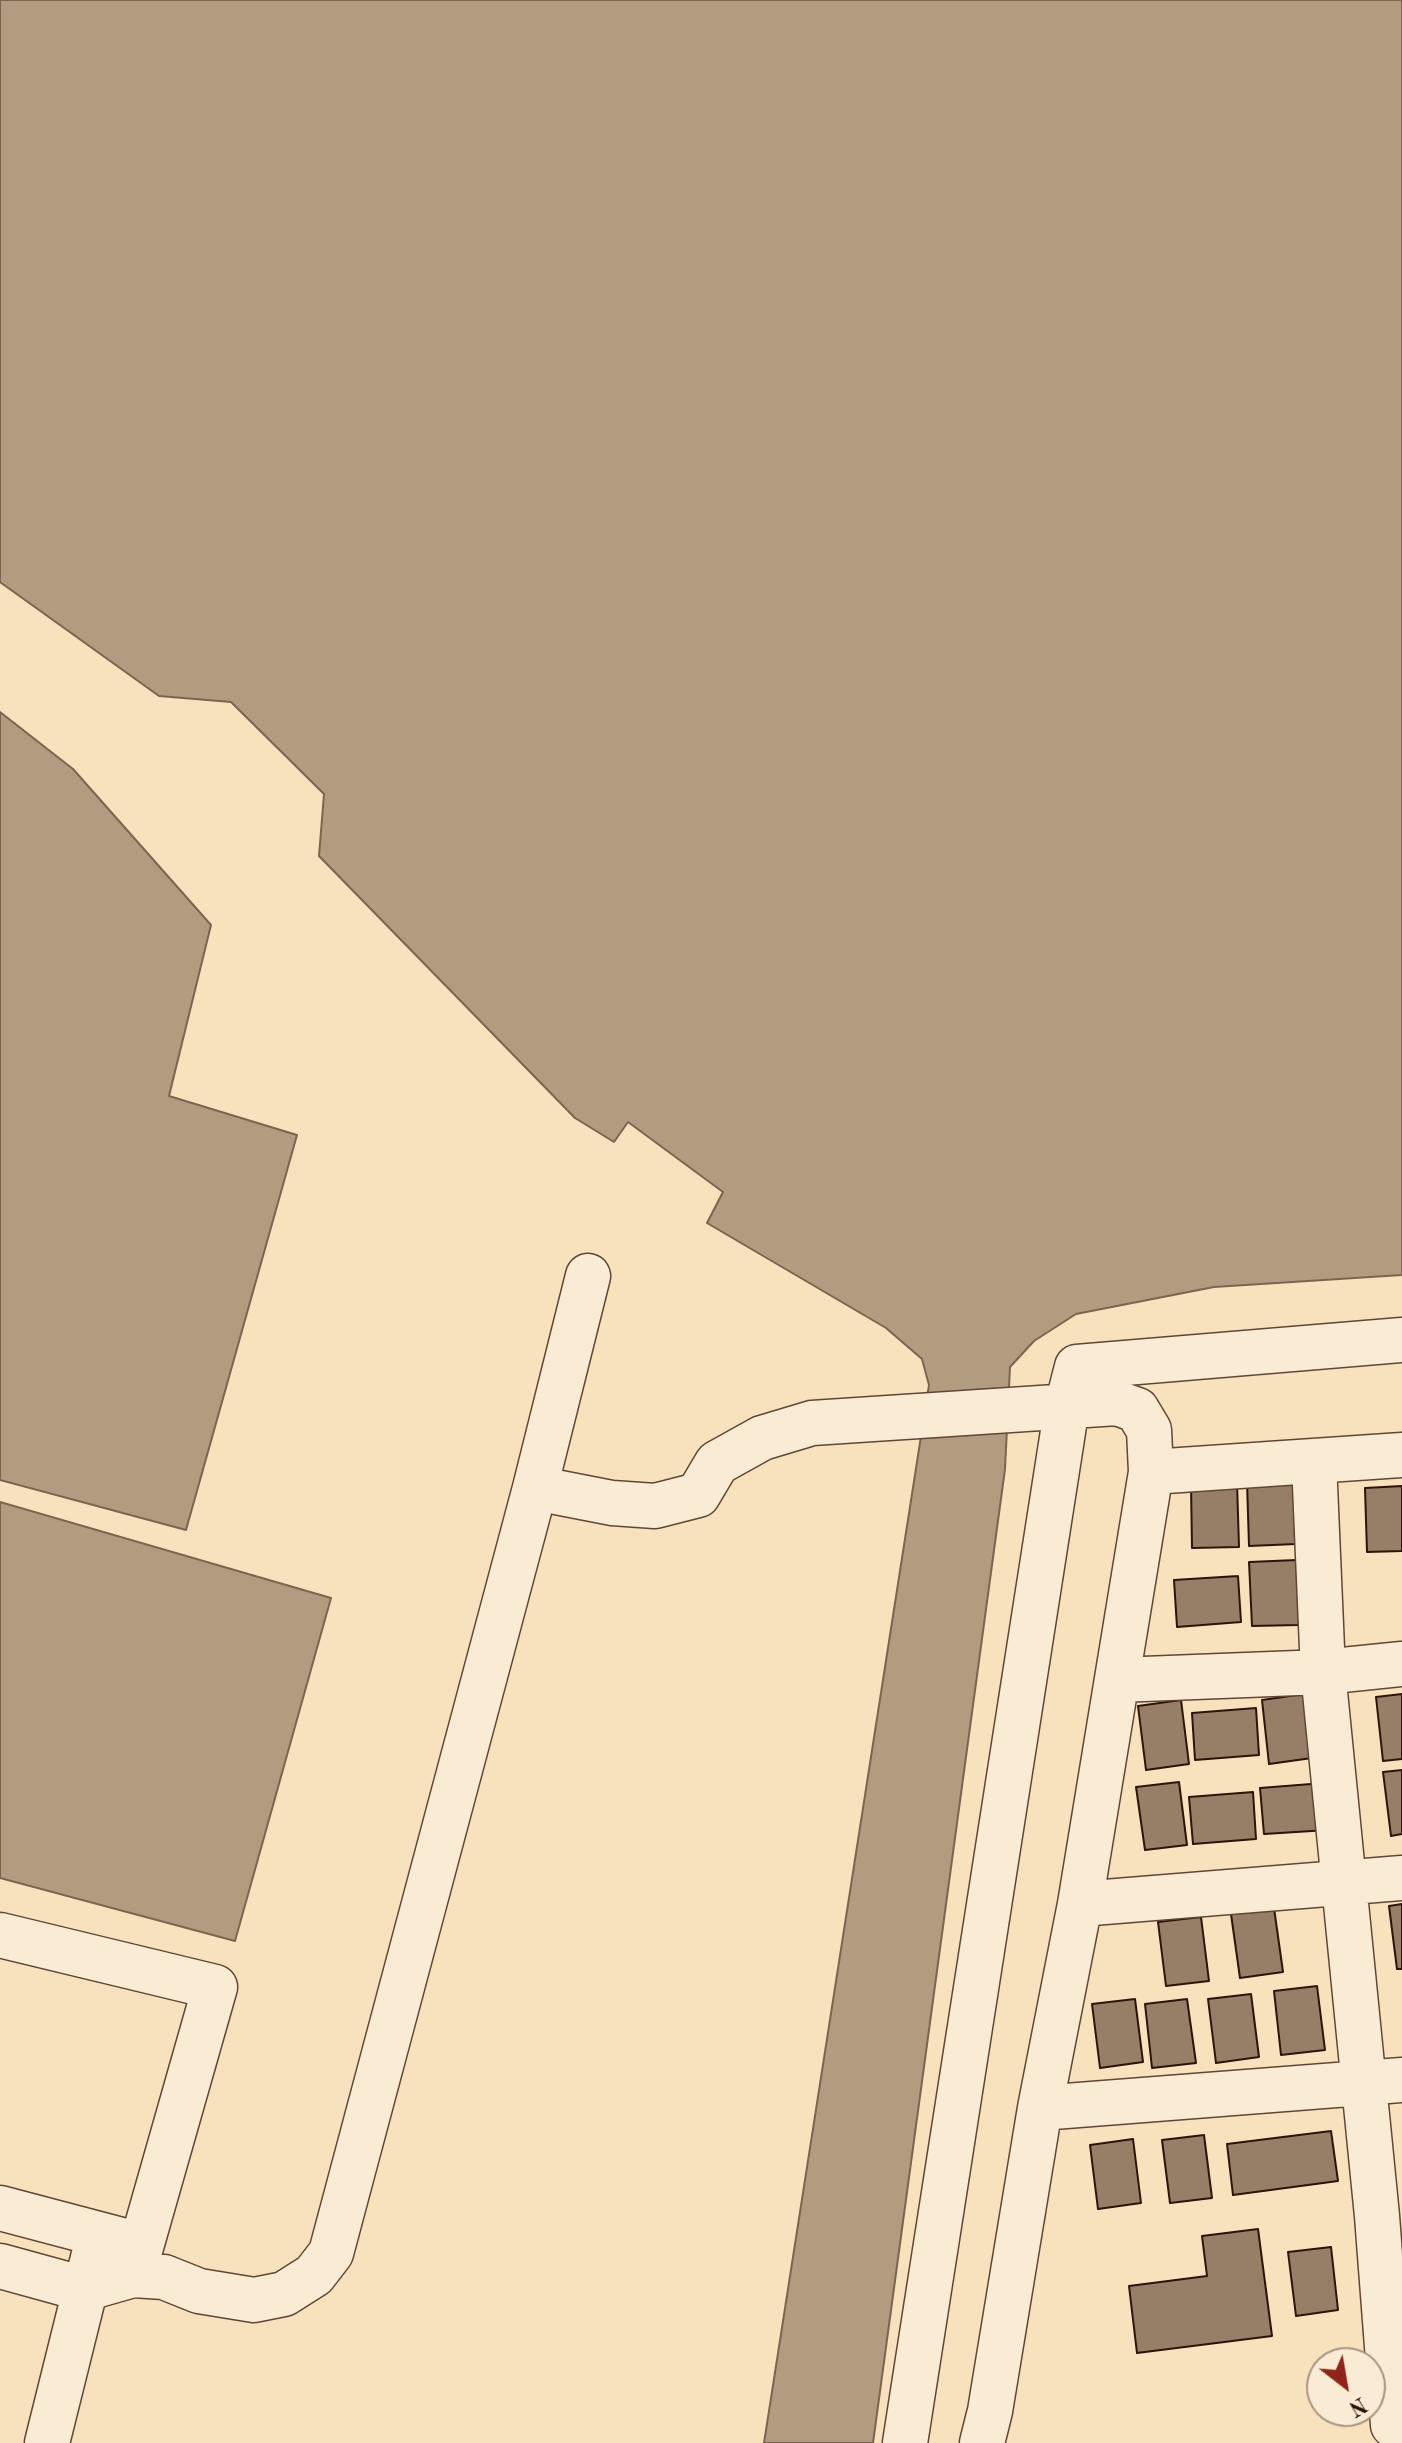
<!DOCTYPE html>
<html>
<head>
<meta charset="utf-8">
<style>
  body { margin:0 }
  #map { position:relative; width:1402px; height:2443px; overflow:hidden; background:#f7e2bd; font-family:"Old Standard TT",serif }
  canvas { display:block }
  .north { position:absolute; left:1306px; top:2347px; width:80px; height:80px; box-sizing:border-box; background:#faecd4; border:2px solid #a89582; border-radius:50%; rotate:149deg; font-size:22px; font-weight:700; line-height:32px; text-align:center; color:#2c1308 }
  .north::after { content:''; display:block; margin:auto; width:28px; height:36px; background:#8f2418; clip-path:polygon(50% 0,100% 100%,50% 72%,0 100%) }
</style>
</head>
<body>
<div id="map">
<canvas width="1402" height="2443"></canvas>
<div class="north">N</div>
</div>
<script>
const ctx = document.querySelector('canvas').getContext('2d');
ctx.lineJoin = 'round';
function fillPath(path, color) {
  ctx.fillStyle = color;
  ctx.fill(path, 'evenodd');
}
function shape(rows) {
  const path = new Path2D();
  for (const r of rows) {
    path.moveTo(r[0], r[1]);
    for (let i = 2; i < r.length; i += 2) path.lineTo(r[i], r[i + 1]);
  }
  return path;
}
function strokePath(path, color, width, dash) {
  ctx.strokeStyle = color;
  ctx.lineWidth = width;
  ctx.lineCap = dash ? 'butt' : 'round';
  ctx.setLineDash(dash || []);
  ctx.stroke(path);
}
const water = shape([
  [0,0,1402,0,1402,1275,1214,1287,1076,1314,1034,1341,1010,1367,1005,1469,873,2443,764,2443,929,1385,922,1359,886,1328,707,1223,723,1192,628,1122,614,1142,575,1118,319,856,324,794,231,702,159,696,0,582,0,0],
  [0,712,73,769,211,925,169,1096,297,1135,186,1530,0,1480,0,712],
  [0,1502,331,1598,235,1941,0,1878,0,1502]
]);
const building = shape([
  [1295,1480,1296,1544,1249,1546,1247,1482,1295,1480],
  [1237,1482,1239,1547,1192,1548,1191,1485,1237,1482],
  [1402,1486,1402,1551,1367,1552,1365,1488,1402,1486],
  [1297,1560,1299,1625,1252,1626,1249,1562,1297,1560],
  [1238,1576,1241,1622,1177,1627,1174,1580,1238,1576],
  [1304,1694,1312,1758,1269,1764,1262,1700,1304,1694],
  [1402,1694,1402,1759,1383,1761,1376,1697,1402,1694],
  [1181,1700,1189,1764,1146,1770,1138,1706,1181,1700],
  [1256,1708,1259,1755,1195,1760,1192,1713,1256,1708],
  [1402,1770,1402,1834,1391,1836,1383,1772,1402,1770],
  [1179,1782,1187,1845,1145,1850,1136,1787,1179,1782],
  [1324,1783,1328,1830,1264,1834,1260,1788,1324,1783],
  [1253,1792,1256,1839,1193,1844,1189,1797,1253,1792],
  [1402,1904,1402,1969,1397,1969,1389,1906,1402,1904],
  [1274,1908,1283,1972,1240,1978,1231,1914,1274,1908],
  [1201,1917,1209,1981,1166,1986,1158,1922,1201,1917],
  [1317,1986,1325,2050,1281,2055,1274,1991,1317,1986],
  [1251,1994,1259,2057,1216,2063,1208,1999,1251,1994],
  [1135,1999,1143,2062,1100,2068,1092,2004,1135,1999],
  [1187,1999,1196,2063,1152,2068,1145,2004,1187,1999],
  [1331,2131,1338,2181,1233,2195,1227,2144,1331,2131],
  [1204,2135,1212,2198,1170,2203,1162,2140,1204,2135],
  [1133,2139,1141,2203,1098,2209,1090,2145,1133,2139],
  [1258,2229,1272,2336,1137,2353,1129,2286,1207,2276,1202,2236,1258,2229],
  [1331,2247,1338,2310,1296,2316,1288,2252,1331,2247]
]);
const minor = shape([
  [1314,1462,1323,1672,1377,2216,1393,2425,1402,2424],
  [535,1488,612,1503,655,1506,698,1495,717,1463,762,1438,812,1423,1117,1403,1137,1410,1149,1430,1151,1472],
  [1118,1680,1323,1672,1402,1664],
  [1080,1904,1402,1878],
  [0,1935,215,1987,133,2275],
  [1040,2108,1402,2080],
  [0,2208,125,2241],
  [0,2266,84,2289,133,2275,164,2277,199,2291,254,2300,284,2294,314,2275,331,2253,535,1488,588,1276],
  [47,2443,99,2234],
  [905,2443,1067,1406,1077,1367,1402,1340],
  [982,2443,990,2411,1040,2108,1080,1904,1151,1472,1402,1455]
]);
fillPath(water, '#b29c7f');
strokePath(water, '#7c654f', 2);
fillPath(building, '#967f66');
strokePath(building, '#2c1308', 2);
strokePath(minor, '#5f4735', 47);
strokePath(minor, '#faecd4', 44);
</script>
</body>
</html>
